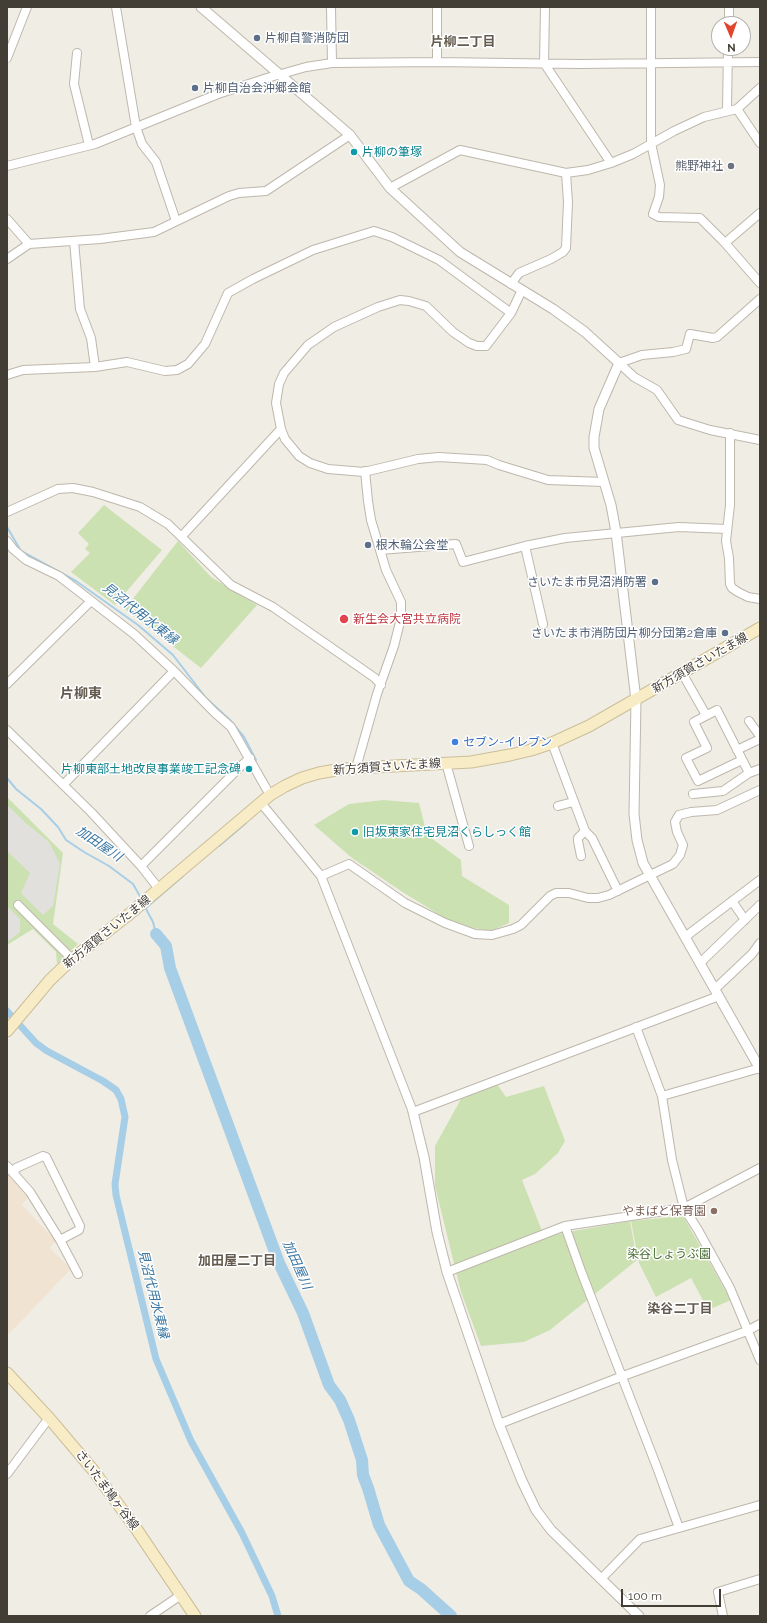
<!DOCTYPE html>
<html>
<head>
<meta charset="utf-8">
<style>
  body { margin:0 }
  #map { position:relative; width:767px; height:1623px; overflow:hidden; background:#f0ede5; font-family:Raleway,sans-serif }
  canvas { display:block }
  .frame { position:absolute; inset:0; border:8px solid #423d35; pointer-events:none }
  .north { position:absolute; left:711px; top:16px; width:40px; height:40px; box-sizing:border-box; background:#fff; border:1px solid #b3b1ae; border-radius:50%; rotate:178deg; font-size:11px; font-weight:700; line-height:16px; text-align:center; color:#423d35 }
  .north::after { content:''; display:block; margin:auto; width:14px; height:18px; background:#e2452b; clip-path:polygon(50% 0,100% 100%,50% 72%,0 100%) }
  .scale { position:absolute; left:621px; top:1589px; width:100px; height:18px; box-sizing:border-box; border:2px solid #423d35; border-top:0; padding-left:5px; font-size:12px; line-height:14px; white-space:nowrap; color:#423d35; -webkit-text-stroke:3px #fff; paint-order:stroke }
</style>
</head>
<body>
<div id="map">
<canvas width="767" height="1623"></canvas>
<div class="frame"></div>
<div class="north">N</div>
<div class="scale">100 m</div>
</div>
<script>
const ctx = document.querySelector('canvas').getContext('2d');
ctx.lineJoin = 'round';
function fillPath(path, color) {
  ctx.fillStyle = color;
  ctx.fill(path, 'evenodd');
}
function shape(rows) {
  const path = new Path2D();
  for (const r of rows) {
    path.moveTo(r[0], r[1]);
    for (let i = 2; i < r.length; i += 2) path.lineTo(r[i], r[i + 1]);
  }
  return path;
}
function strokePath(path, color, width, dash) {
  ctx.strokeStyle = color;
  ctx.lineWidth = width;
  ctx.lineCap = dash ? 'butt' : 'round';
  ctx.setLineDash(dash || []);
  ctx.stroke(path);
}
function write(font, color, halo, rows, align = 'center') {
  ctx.font = font + ' Raleway,"Noto Sans JP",sans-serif';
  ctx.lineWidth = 3;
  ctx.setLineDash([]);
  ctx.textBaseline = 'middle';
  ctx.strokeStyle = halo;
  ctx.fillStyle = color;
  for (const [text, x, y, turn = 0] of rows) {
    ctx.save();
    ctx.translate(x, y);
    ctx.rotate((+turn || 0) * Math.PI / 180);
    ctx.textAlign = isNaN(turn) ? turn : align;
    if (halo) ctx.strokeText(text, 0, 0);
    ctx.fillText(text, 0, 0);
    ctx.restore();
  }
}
const commercial = shape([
  [7,1171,29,1196,22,1205,56,1241,50,1248,71,1269,7,1336]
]);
const green = shape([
  [104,505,162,550,115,605,71,572,90,553,85,549,89,544,78,533],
  [178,541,211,577,257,605,201,668,125,609],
  [7,797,63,853,53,924,78,944,57,964,56,952,33,929,7,945],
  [383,800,419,803,427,835,461,860,462,876,509,905,509,923,491,931,456,925,401,891,352,858,314,825,349,804],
  [497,1084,506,1097,544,1086,565,1141,558,1153,535,1174,522,1180,542,1231,557,1234,630,1221,637,1260,550,1330,524,1342,481,1346,461,1292,435,1186,435,1146,461,1099],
  [683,1216,731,1300,708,1310,691,1278,656,1297,639,1263,631,1221]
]);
const parking = shape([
  [7,805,27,824,49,842,60,864,53,906,43,915,21,893,30,873,7,851],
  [7,906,20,919,20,932,7,942]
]);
const stream = shape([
  [7,527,21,551,76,581,138,625,173,655,206,698,230,720,244,737,256,760],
  [7,778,16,789,41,809,58,827,66,840,84,852,109,866,133,884,141,898],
  [219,846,246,823],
  [145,907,153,922,156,934],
  [146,908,183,876]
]);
const canal = shape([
  [7,1011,36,1043,47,1051,103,1081,116,1090,121,1099,125,1117,115,1184,116,1195,156,1359,191,1441,242,1533,272,1596,278,1616]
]);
const river = shape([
  [156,934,166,946,170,968,279,1263,303,1313,329,1385,340,1400,349,1420,362,1460,363,1475,368,1488,379,1525,409,1581,421,1589,451,1616]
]);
const minor = shape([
  [116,7,136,127,142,144,156,162,176,221],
  [331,7,332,63],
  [545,7,544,63,611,163],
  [651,7,651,143,660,185,659,197,653,214,659,217,700,218,725,243,760,283],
  [729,24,729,7],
  [77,53,74,84,89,145],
  [7,58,27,7],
  [437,62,437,7],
  [737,109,760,143],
  [727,110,728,48],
  [7,166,95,144,218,94,267,78,306,67,332,63,437,62,580,64,760,62],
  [390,188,460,150,566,173,588,170,611,163,633,154,674,131,704,117,737,109,760,88],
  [7,219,29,244],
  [74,241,80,309,91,338,95,367],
  [725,243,760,213],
  [7,259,29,244,100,239,154,232,229,196,239,193,266,191,350,135],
  [511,284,519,273,551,259,563,252,566,248,568,202,566,173],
  [522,290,511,313,486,346,477,346,469,343,453,332,426,306,409,301,400,300,378,307,334,327,308,345,284,373,279,384,276,403,281,429,285,439,299,456,310,463,328,469,364,472,418,459,439,457,487,460,499,465,548,480,604,482],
  [760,299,717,337,713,338,690,334,686,349,673,352,642,355,619,363,634,377,657,390,678,420,710,430,760,440],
  [7,375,23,370,95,367,127,362,165,371,177,370,188,364,205,344,228,293,253,279,313,250,374,231,392,237,439,260,511,313],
  [730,433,730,505,726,541,729,558,730,584,732,588,738,592,748,597,760,599],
  [7,512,58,489,73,488,93,492,140,507,168,524,231,585,273,607,375,678,381,685],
  [182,536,281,429],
  [7,541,13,549,26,560,59,576,134,634,174,671,214,712,231,727,270,795],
  [525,546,543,624],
  [380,550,456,544,463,562,525,546,565,538,679,527,727,529],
  [682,673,706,715],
  [7,684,91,601],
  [749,721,760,736],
  [7,730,91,812,141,866],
  [552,743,585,831,578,838,578,841,581,856],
  [737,750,760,739],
  [742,760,698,781,686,758,707,748,694,722,717,710,749,773],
  [446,763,469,846],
  [356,768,377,694,394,646,401,618,401,602,386,570,371,520,368,501,365,471],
  [63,785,174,671],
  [693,794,723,791,749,773,760,769],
  [261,803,321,876,413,1112,719,996],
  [558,806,573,802],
  [585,831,592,838,618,891],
  [321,876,349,864,405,903,445,923,475,934,492,935,513,929,521,925,550,896,556,893,569,893,588,898,598,898,609,895,673,864,680,855,683,845,677,832,675,822,679,815,691,812,717,810,760,790],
  [159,889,141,866,242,765,250,758],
  [732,901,745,920],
  [18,905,72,959],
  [685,937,760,880],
  [700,963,760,905],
  [715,989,752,954,760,943],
  [636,1027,662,1096,672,1160,684,1208,698,1230,730,1288,760,1360],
  [662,1096,760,1068],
  [7,1166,30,1192,60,1240,78,1274],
  [14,1173,16,1168,43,1156,46,1157,80,1226,79,1230,60,1240],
  [565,1226,581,1271,658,1470,679,1528],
  [447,1272,565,1226,684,1208,760,1168],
  [499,1424,623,1376,747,1331,760,1324],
  [7,1474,49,1418],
  [601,1579,640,1539,760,1505],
  [150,1616,181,1595],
  [723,1616,718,1592,760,1579]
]);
const tertiary = shape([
  [201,7,350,135,390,188,460,252,553,309,585,332,619,363,599,409,594,437,594,448,611,505,616,532,636,700,634,814,637,840,643,863,760,1069],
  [413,1112,424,1157,437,1232,447,1272,499,1424,522,1481,536,1510,551,1530,639,1616]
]);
const secondary = shape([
  [7,1031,50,980,72,959,127,916,270,795,285,786,302,778,319,773,336,770,356,768,471,762,510,755,531,750,552,743,589,726,760,628],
  [7,1373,49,1418,93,1470,137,1530,195,1616]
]);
const markers = [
  [257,38,4,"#5c6f8a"],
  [195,88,4,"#5c6f8a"],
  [354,152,4,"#0f9aa8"],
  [731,166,4,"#6b7280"],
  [368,545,4,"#5c6f8a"],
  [655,582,4,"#5c6f8a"],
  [344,619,5,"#e0444e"],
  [725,633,4,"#5c6f8a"],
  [455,742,4,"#3f7fe0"],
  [249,769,4,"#0f9aa8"],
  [355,832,4,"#0f9aa8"],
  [714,1211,4,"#8d6e63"]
];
const serviceNames = [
  ["片柳自警消防団",265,38],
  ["片柳自治会沖郷会館",203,88],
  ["根木輪公会堂",376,545],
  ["さいたま市見沼消防署",647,582,"right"],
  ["さいたま市消防団片柳分団第2倉庫",717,633,"right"]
];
const cultureNames = [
  ["片柳の筆塚",362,152],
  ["片柳東部土地改良事業竣工記念碑",241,769,"right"],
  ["旧坂東家住宅見沼くらしっく館",363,832]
];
const worshipNames = [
  ["熊野神社",723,166]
];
const healthNames = [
  ["新生会大宮共立病院",353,619]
];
const streetNames = [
  ["新方須賀さいたま線",700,663,-30],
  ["新方須賀さいたま線",387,767,-4],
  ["新方須賀さいたま線",107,932,-39],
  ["さいたま鳩ヶ谷線",107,1490,53]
];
const shopNames = [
  ["セブン-イレブン",463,742]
];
const educationNames = [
  ["やまばと保育園",706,1211]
];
const parkNames = [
  ["染谷しょうぶ園",669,1254]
];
const neighbourhoodNames = [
  ["片柳二丁目",463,42],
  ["加田屋二丁目",237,1261],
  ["染谷二丁目",680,1309]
];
const waterNames = [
  ["見沼代用水東縁",140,614,38],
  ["加田屋川",99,844,34],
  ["加田屋川",297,1265,66],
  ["見沼代用水東縁",153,1294,76]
];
const quarterNames = [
  ["片柳東",81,694]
];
fillPath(commercial, '#f1e3d2');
fillPath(green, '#cce1b2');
fillPath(parking, '#e2e0dd');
strokePath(stream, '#a7cee7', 2);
strokePath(canal, '#a7cee7', 7);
strokePath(river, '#a7cee7', 12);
strokePath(minor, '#beb7ac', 10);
strokePath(tertiary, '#beb7ac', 11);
strokePath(secondary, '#cbbe99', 13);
strokePath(minor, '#fff', 8);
strokePath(tertiary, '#fff', 9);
strokePath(secondary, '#f8ecc7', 11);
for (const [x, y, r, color] of markers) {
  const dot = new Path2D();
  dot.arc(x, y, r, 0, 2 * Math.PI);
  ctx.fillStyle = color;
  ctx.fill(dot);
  strokePath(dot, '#fff', 1.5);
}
write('12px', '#4e5e75', '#fff', serviceNames, 'left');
write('12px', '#0d838f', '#fff', cultureNames, 'left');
write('12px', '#5b616d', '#fff', worshipNames, 'right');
write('12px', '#be3a42', '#fff', healthNames, 'left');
write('12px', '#423d35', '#fff', streetNames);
write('12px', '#366cbe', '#fff', shopNames, 'left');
write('12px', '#785e54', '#fff', educationNames, 'right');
write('12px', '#476d30', '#fff', parkNames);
write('bold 13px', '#645b4e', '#fff', neighbourhoodNames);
write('italic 13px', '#3b77a2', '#fff', waterNames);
write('bold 14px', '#645b4e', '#fff', quarterNames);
</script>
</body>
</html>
